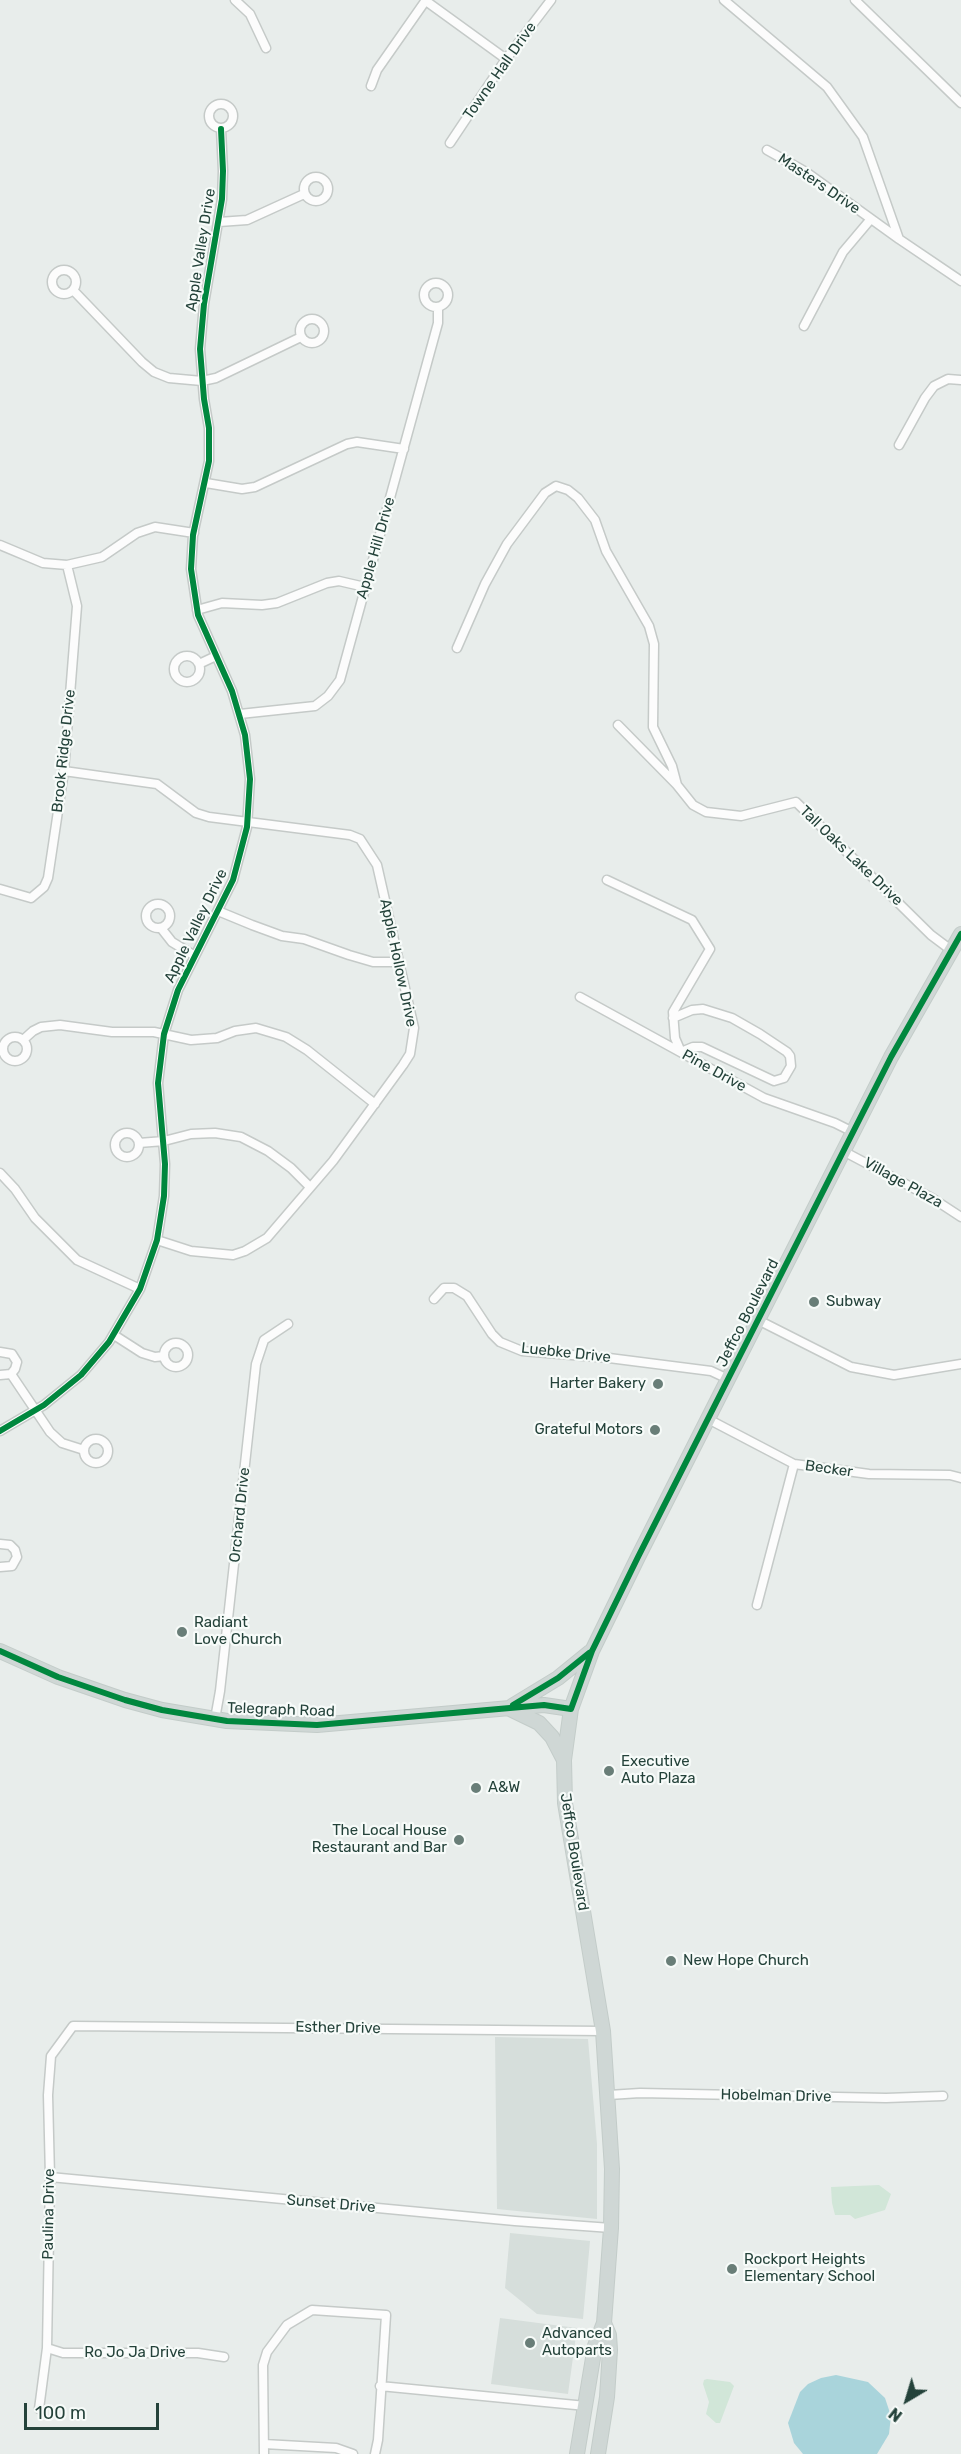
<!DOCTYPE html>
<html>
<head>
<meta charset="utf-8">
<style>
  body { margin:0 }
  #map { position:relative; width:961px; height:2454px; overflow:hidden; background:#e8edeb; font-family:Rubik,sans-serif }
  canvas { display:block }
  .north { position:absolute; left:877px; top:2370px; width:60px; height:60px; -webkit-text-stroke:4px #f7fbf9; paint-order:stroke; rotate:218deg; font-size:16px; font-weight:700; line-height:24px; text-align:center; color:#24423a }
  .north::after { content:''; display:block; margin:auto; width:21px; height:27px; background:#24423a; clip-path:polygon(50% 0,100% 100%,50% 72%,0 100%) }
  .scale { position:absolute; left:24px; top:2403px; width:135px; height:27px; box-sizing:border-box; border:3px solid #24423a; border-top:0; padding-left:8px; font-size:18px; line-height:21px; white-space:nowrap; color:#24423a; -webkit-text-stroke:4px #f7fbf9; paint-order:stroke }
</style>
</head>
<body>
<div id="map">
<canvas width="961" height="2454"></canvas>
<div class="north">N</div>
<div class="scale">100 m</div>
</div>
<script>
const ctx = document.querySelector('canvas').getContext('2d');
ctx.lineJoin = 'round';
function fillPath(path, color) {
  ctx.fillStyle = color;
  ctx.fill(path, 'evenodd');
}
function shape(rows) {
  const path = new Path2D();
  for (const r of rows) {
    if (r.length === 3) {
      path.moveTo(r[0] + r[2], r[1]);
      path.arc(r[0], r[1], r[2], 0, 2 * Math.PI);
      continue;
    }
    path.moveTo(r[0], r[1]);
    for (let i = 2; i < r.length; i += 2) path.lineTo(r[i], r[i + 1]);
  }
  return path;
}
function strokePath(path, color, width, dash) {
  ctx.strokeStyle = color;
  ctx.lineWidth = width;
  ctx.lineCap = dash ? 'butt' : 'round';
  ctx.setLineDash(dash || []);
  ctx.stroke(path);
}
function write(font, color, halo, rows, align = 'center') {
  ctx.font = font + ' Rubik,sans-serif';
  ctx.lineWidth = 4.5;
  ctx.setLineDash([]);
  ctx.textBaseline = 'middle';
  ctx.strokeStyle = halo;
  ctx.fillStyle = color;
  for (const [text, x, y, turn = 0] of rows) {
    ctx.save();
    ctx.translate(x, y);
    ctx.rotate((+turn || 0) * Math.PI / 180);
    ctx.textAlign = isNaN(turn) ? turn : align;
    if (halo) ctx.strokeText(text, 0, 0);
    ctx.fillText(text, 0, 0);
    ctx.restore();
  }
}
const built = shape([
  [495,2037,588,2039,597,2144,597,2219,497,2209],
  [510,2233,590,2241,583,2319,537,2314,505,2288],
  [500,2318,577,2328,568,2394,491,2384]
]);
const green = shape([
  [879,2185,891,2194,885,2210,855,2219,850,2215,835,2215,832,2203,831,2187],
  [707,2379,730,2382,734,2386,720,2423,716,2423,706,2414,709,2402,703,2384,704,2380]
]);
const water = shape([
  [836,2375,868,2382,885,2398,891,2416,889,2434,877,2454,803,2454,794,2443,788,2423,800,2392,808,2384,821,2378]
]);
const street = shape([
  [235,0,250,14,266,48],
  [724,0,827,87,863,137,899,239,961,281],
  [855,0,961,103],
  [426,1,506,59],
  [371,86,377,70,426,0],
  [221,116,12],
  [450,143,506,59,551,0],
  [767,150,806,172,899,239],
  [316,189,12],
  [219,222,247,220,304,194],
  [64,282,12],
  [436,295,12],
  [73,290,142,362,154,372,169,378,202,381,216,378,301,337],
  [312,331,12],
  [804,326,843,252,870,220],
  [899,445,925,398,934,386,948,379,961,380],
  [206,483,242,489,255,487,347,444,357,442,404,449],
  [0,545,43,563,67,565,102,557,137,533,155,527,194,533],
  [197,610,222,603,262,605,277,603,327,583,339,581,365,587],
  [457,648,485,584,507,544,545,493,556,486,568,490,578,498,595,520,606,551,649,626,654,644,653,727,672,766,677,785,693,805,706,812,741,816,796,802,931,935,951,950],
  [187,669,13],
  [199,664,216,656],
  [240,714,315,706,328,696,340,680,438,323,438,307],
  [618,725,677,785],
  [64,771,157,784,196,813,209,817,350,835,360,839,377,865,414,1028,410,1054,403,1065,333,1161,267,1238,245,1251,233,1255,191,1251,157,1240],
  [607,880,692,920,710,949,673,1012,675,1038,681,1052,693,1047,702,1047,774,1081,784,1078,791,1066,790,1056,787,1052,760,1034,732,1018,703,1009,692,1010,673,1018],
  [0,889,31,898,44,887,48,878,64,771,77,606,67,565],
  [158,916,12],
  [218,911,252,925,282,936,304,939,349,955,373,962,399,962],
  [161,928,172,942,195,956],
  [580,997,764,1098,835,1123,853,1132],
  [15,1049,12],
  [23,1040,33,1031,41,1027,60,1025,112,1032,154,1032,191,1040,217,1038,235,1031,256,1028,286,1037,307,1050,375,1104],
  [127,1145,12],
  [139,1143,164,1141,191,1134,215,1133,241,1137,268,1151,291,1168,310,1187],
  [843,1151,932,1198,961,1217],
  [0,1173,15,1189,35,1218,77,1260,140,1289],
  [434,1299,444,1288,454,1288,467,1296,492,1334,500,1342,522,1351,609,1358,711,1371,728,1379],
  [758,1320,851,1367,894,1375,961,1364],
  [114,1335,142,1353,155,1357,164,1356],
  [176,1355,12],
  [0,1352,12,1354,17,1362,15,1369,11,1374,0,1375],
  [11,1374,50,1432,62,1443,84,1450],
  [708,1419,794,1464,869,1474,950,1475,961,1478],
  [0,1431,44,1405,81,1375,109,1342,140,1289,157,1240,164,1196,165,1164,158,1083,164,1034,178,990,233,880,247,827,250,779,245,735,232,691,198,615,191,569,193,535,209,461,209,428,204,399,200,349,204,304,222,199,223,171,221,129],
  [96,1451,12],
  [0,1544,10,1545,15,1550,17,1557,12,1566,0,1567],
  [757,1605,794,1464],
  [215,1719,220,1691,256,1364,264,1340,288,1324],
  [609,2095,640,2093,886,2098,943,2096],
  [50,2177,515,2221,611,2228],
  [47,2348,63,2353,198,2353,224,2357],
  [380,2386,586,2406],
  [39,2409,47,2348,50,2177,48,2095,51,2056,73,2026,603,2031],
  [264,2444,336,2448,353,2454],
  [264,2454,263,2365,267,2352,287,2325,312,2310,386,2315,378,2440,375,2454]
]);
const primary = shape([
  [0,1651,58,1677,125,1700,162,1710,227,1721,317,1725,544,1705,571,1709],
  [512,1706,558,1678,590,1652],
  [510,1709,539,1723,552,1737,564,1760],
  [577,2454,595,2346,604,2323,611,2228,612,2169,603,2031,565,1803,564,1760,571,1709,592,1651,638,1557,891,1057,961,934],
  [598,2454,607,2397,610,2350,609,2335,604,2323]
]);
const cycleway = shape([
  [0,1431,44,1405,81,1375,109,1342,140,1289,157,1240,164,1196,165,1164,158,1083,164,1034,178,990,233,880,247,827,250,779,245,735,232,691,198,615,191,569,193,535,209,461,209,428,204,399,200,349,204,304,222,199,223,171,221,129],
  [0,1651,58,1677,125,1700,162,1710,227,1721,317,1725,544,1705,571,1709,592,1651,638,1557,891,1057,961,934],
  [513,1705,558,1678,589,1653]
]);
const markers = [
  [814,1302,6,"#697e78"],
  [658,1384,6,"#697e78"],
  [655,1430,6,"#697e78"],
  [182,1632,6,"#697e78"],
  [609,1771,6,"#697e78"],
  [476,1788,6,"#697e78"],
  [459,1840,6,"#697e78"],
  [671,1961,6,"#697e78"],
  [732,2269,6,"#697e78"],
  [530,2343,6,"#697e78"]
];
const streetNames = [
  ["Towne Hall Drive",500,71,-55],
  ["Masters Drive",819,184,34],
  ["Apple Valley Drive",201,250,-81],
  ["Apple Hill Drive",376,548,-74],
  ["Brook Ridge Drive",64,751,-84],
  ["Tall Oaks Lake Drive",851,856,44],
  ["Apple Valley Drive",196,926,-64],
  ["Apple Hollow Drive",398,963,78],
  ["Pine Drive",714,1071,29],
  ["Village Plaza",903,1183,29],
  ["Jeffco Boulevard",748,1313,-63],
  ["Luebke Drive",566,1353,6],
  ["Becker",829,1469,8],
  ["Orchard Drive",240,1515,-84],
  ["Telegraph Road",281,1710,2],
  ["Jeffco Boulevard",574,1852,81],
  ["Esther Drive",338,2028,1],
  ["Hobelman Drive",776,2096,1],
  ["Sunset Drive",331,2204,5],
  ["Paulina Drive",49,2214,-89],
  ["Ro Jo Ja Drive",135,2353]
];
const poiNames = [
  ["Subway",826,1302],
  ["Harter Bakery",646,1384,"right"],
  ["Grateful Motors",643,1430,"right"],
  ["Radiant",194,1623],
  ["Love Church",194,1640],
  ["Executive",621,1762],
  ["Auto Plaza",621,1779],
  ["A&W",488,1788],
  ["The Local House",447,1831,"right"],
  ["Restaurant and Bar",447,1848,"right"],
  ["New Hope Church",683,1961],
  ["Rockport Heights",744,2260],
  ["Elementary School",744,2277],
  ["Advanced",542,2334],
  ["Autoparts",542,2351]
];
fillPath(built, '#d6dedb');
fillPath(green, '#d1e6d8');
fillPath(water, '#a9d4db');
strokePath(street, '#c5cac8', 11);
strokePath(primary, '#c3ccc9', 16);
strokePath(street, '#fcfcfc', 8);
strokePath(primary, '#cfd7d5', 14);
strokePath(cycleway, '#00873e', 6);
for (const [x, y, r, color] of markers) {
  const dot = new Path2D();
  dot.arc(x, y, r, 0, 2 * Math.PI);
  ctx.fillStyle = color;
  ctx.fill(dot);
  strokePath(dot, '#f7fbf9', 2);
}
write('15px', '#24423a', '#f7fbf9', streetNames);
write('15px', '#24423a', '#f7fbf9', poiNames, 'left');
</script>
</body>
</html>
